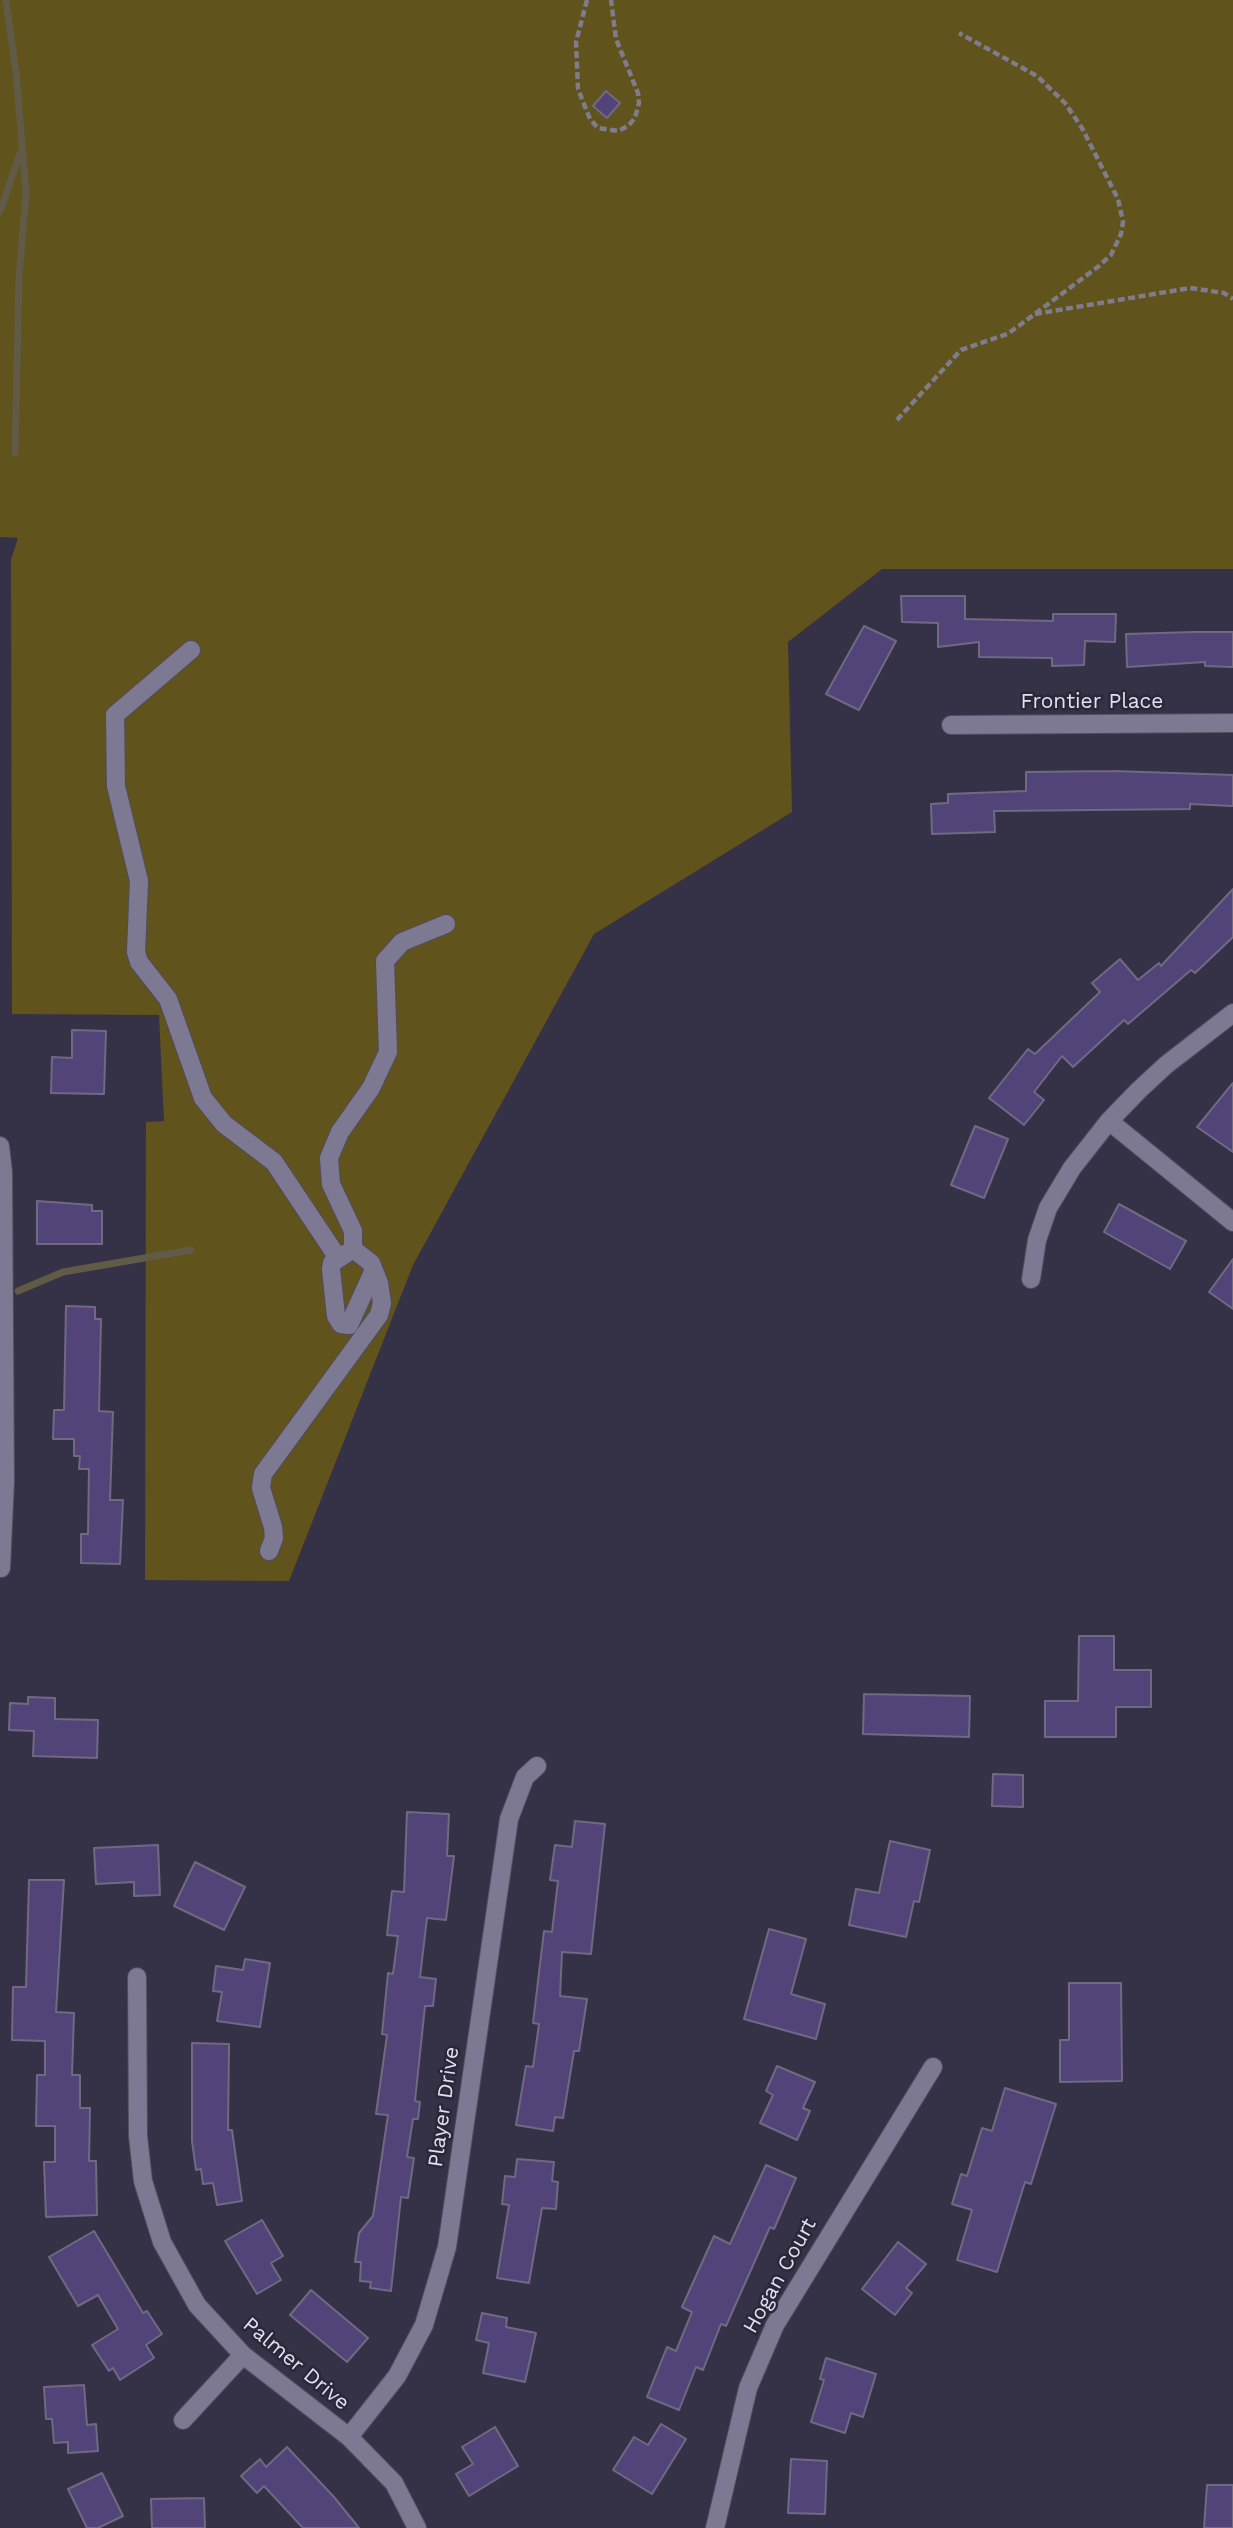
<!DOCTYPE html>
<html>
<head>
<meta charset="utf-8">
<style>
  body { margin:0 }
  canvas { display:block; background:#353146 }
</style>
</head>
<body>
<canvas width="1233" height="2528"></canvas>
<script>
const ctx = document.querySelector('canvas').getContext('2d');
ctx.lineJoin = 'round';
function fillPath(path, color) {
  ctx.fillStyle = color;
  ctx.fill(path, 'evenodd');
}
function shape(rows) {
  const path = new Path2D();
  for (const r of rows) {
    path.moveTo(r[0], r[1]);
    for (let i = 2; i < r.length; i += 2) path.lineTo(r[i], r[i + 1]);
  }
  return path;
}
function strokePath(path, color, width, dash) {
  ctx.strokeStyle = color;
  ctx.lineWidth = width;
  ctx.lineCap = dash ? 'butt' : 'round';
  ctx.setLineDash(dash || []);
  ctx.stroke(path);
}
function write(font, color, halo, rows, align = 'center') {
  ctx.font = font + ' "Work Sans",sans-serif';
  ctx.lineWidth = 5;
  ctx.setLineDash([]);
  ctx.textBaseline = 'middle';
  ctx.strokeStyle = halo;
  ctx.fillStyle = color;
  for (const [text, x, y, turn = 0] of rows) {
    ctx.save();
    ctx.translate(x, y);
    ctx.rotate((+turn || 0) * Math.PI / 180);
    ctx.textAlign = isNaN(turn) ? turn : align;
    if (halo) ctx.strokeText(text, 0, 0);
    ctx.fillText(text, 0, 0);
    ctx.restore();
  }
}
const green = shape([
  [0,0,1233,0,1233,569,882,569,788,642,792,812,594,934,413,1265,289,1581,145,1580,146,1122,164,1121,159,1015,12,1014,11,560,18,538,0,537]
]);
const stream = shape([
  [6,0,16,72,26,192,19,277,15,453],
  [0,212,20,153],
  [18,1291,63,1272,191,1250]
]);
const building = shape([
  [606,91,620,103,607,118,593,106,606,91],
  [901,596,965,596,965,619,1053,621,1053,614,1116,614,1115,642,1085,641,1084,665,1052,666,1052,658,979,657,979,642,938,647,938,623,902,622,901,596],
  [864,626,896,641,859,710,826,694,864,626],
  [1194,632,1233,632,1233,667,1205,666,1205,662,1127,667,1126,634,1194,632],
  [1114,771,1233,775,1233,806,1190,804,1190,809,994,811,995,832,932,834,931,804,948,803,948,794,1026,791,1026,772,1114,771],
  [1233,889,1233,937,1195,973,1191,970,1128,1024,1124,1020,1073,1067,1062,1056,1034,1092,1044,1100,1024,1125,989,1098,1028,1049,1035,1054,1100,992,1092,983,1120,959,1138,980,1159,963,1161,966,1233,889],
  [72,1030,106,1031,104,1094,51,1093,52,1057,72,1058,72,1030],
  [1233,1083,1233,1152,1197,1127,1233,1083],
  [975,1126,1008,1139,984,1198,951,1185,975,1126],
  [37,1201,92,1205,92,1211,102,1211,102,1244,37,1244,37,1201],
  [1119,1204,1186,1241,1170,1269,1104,1232,1119,1204],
  [1233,1259,1233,1309,1209,1292,1233,1259],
  [66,1306,95,1307,95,1319,101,1319,99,1411,113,1412,110,1500,123,1500,120,1564,81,1563,81,1534,88,1534,89,1469,79,1469,80,1456,74,1456,74,1439,53,1439,54,1410,64,1410,66,1306],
  [1079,1636,1114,1636,1114,1670,1151,1670,1151,1707,1116,1707,1116,1737,1045,1737,1045,1701,1078,1701,1079,1636],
  [864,1694,970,1696,969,1737,863,1734,864,1694],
  [28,1697,55,1698,55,1719,98,1720,97,1758,33,1756,34,1731,9,1730,10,1703,28,1704,28,1697],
  [993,1774,1023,1775,1023,1807,992,1806,993,1774],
  [407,1812,449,1814,447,1856,454,1856,446,1920,427,1918,420,1977,436,1979,433,2006,425,2006,415,2101,420,2102,418,2119,413,2119,407,2157,414,2158,408,2198,401,2197,391,2291,370,2288,371,2282,360,2281,361,2262,355,2262,359,2233,373,2216,388,2115,376,2114,387,2035,382,2034,388,1973,393,1974,398,1936,387,1935,392,1891,404,1892,407,1812],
  [575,1821,605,1824,591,1954,562,1952,560,1996,587,1999,579,2051,574,2051,563,2118,555,2117,553,2131,516,2125,526,2066,533,2067,539,2024,533,2023,544,1931,552,1932,558,1881,550,1880,555,1845,572,1847,575,1821],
  [890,1841,930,1850,919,1902,914,1901,906,1937,849,1925,856,1889,879,1893,890,1841],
  [158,1845,160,1895,134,1896,134,1882,96,1884,94,1848,158,1845],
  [195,1862,245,1887,224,1930,174,1906,195,1862],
  [29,1880,64,1880,56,2012,74,2013,72,2075,80,2075,80,2108,90,2108,89,2161,96,2161,97,2215,46,2217,44,2162,55,2162,55,2126,36,2126,37,2075,45,2075,45,2041,12,2040,13,1987,26,1987,29,1880],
  [769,1929,806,1939,791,1994,825,2004,816,2039,744,2019,769,1929],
  [245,1959,270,1963,260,2027,217,2021,222,1992,213,1991,216,1966,243,1970,245,1959],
  [1069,1983,1121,1983,1122,2081,1060,2082,1060,2040,1069,2040,1069,1983],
  [192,2043,229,2044,228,2130,232,2130,242,2201,217,2205,213,2183,203,2184,201,2169,196,2170,192,2141,192,2043],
  [777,2066,815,2082,803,2108,810,2111,797,2140,760,2123,773,2095,766,2091,777,2066],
  [1005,2088,1056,2104,1031,2184,1025,2182,997,2272,957,2260,972,2210,952,2204,961,2174,967,2176,982,2128,992,2131,1005,2088],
  [517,2159,554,2162,552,2181,558,2182,556,2209,542,2208,529,2283,497,2278,509,2205,502,2204,505,2176,515,2177,517,2159],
  [766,2165,796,2178,774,2229,770,2227,726,2326,721,2324,703,2370,696,2367,679,2410,647,2397,667,2347,676,2351,692,2312,682,2307,714,2236,730,2244,766,2165],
  [262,2220,283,2256,271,2263,281,2280,257,2294,225,2241,262,2220],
  [94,2231,143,2313,147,2311,162,2334,146,2345,154,2358,120,2380,113,2368,109,2371,92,2345,118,2329,98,2295,78,2306,49,2257,94,2231],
  [898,2242,926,2264,906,2288,912,2293,895,2315,862,2289,898,2242],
  [311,2290,368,2338,347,2362,290,2315,311,2290],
  [482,2313,507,2318,506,2327,536,2333,525,2382,483,2373,489,2343,476,2340,482,2313],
  [826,2358,876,2374,863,2417,851,2413,845,2433,811,2422,824,2380,820,2379,826,2358],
  [84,2385,87,2425,96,2424,98,2451,68,2453,68,2442,54,2443,52,2419,46,2419,44,2387,84,2385],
  [661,2424,686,2439,652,2494,613,2470,634,2437,648,2445,661,2424],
  [495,2427,518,2466,469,2496,456,2474,473,2464,462,2447,495,2427],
  [287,2447,334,2497,359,2528,303,2528,264,2486,257,2493,241,2476,260,2459,266,2467,287,2447],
  [791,2459,827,2461,825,2514,788,2513,791,2459],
  [102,2473,123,2516,98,2528,87,2528,68,2489,102,2473],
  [1207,2485,1233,2485,1233,2528,1204,2528,1207,2485],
  [204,2498,205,2528,152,2528,151,2499,204,2498]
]);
const path = shape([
  [587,0,576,42,578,89,590,119,598,128,618,131,628,126,635,118,639,103,638,93,616,39,611,0],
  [1035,314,1190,288,1224,293,1233,299],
  [897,420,961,350,1007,334,1020,325,1099,266,1111,255,1121,234,1123,222,1118,199,1082,128,1065,103,1037,76,959,33]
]);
const minor = shape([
  [191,650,115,715,116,786,139,881,136,952,139,962,168,999,203,1098,224,1124,274,1162,338,1258],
  [951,725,1233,723],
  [1109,1121,1233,1222],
  [0,1146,3,1172,5,1481,1,1568],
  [353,1249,353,1231,331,1184,329,1158,340,1132,371,1088,388,1052,385,961,402,942,446,924],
  [347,1253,332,1263,331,1269,336,1316,341,1324,349,1325,373,1272],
  [1031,1279,1037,1240,1048,1208,1072,1168,1109,1121,1139,1090,1166,1065,1233,1013],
  [269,1551,274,1538,273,1527,261,1488,263,1474,379,1315,382,1303,379,1283,371,1263,353,1249],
  [137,1977,138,2136,143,2181,162,2242,197,2305,243,2355,349,2437,394,2483,417,2528],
  [183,2420,243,2355],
  [349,2437,397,2376,424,2325,447,2247,509,1819,525,1777,537,1766],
  [715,2528,748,2388,775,2325,933,2067]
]);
const streetNames = [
  ["Frontier Place",1092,702],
  ["Player Drive",444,2107,-82],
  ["Hogan Court",780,2276,-61],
  ["Palmer Drive",296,2364,40]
];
fillPath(green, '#60531b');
strokePath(stream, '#605a47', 7);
fillPath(building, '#524479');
strokePath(building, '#6f6a82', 2);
strokePath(minor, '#514d61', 20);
strokePath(path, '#7f7c8e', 4.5, [7, 3.5]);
strokePath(minor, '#7e7992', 18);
write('21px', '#e2e0ee', '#2b273b', streetNames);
</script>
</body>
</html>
